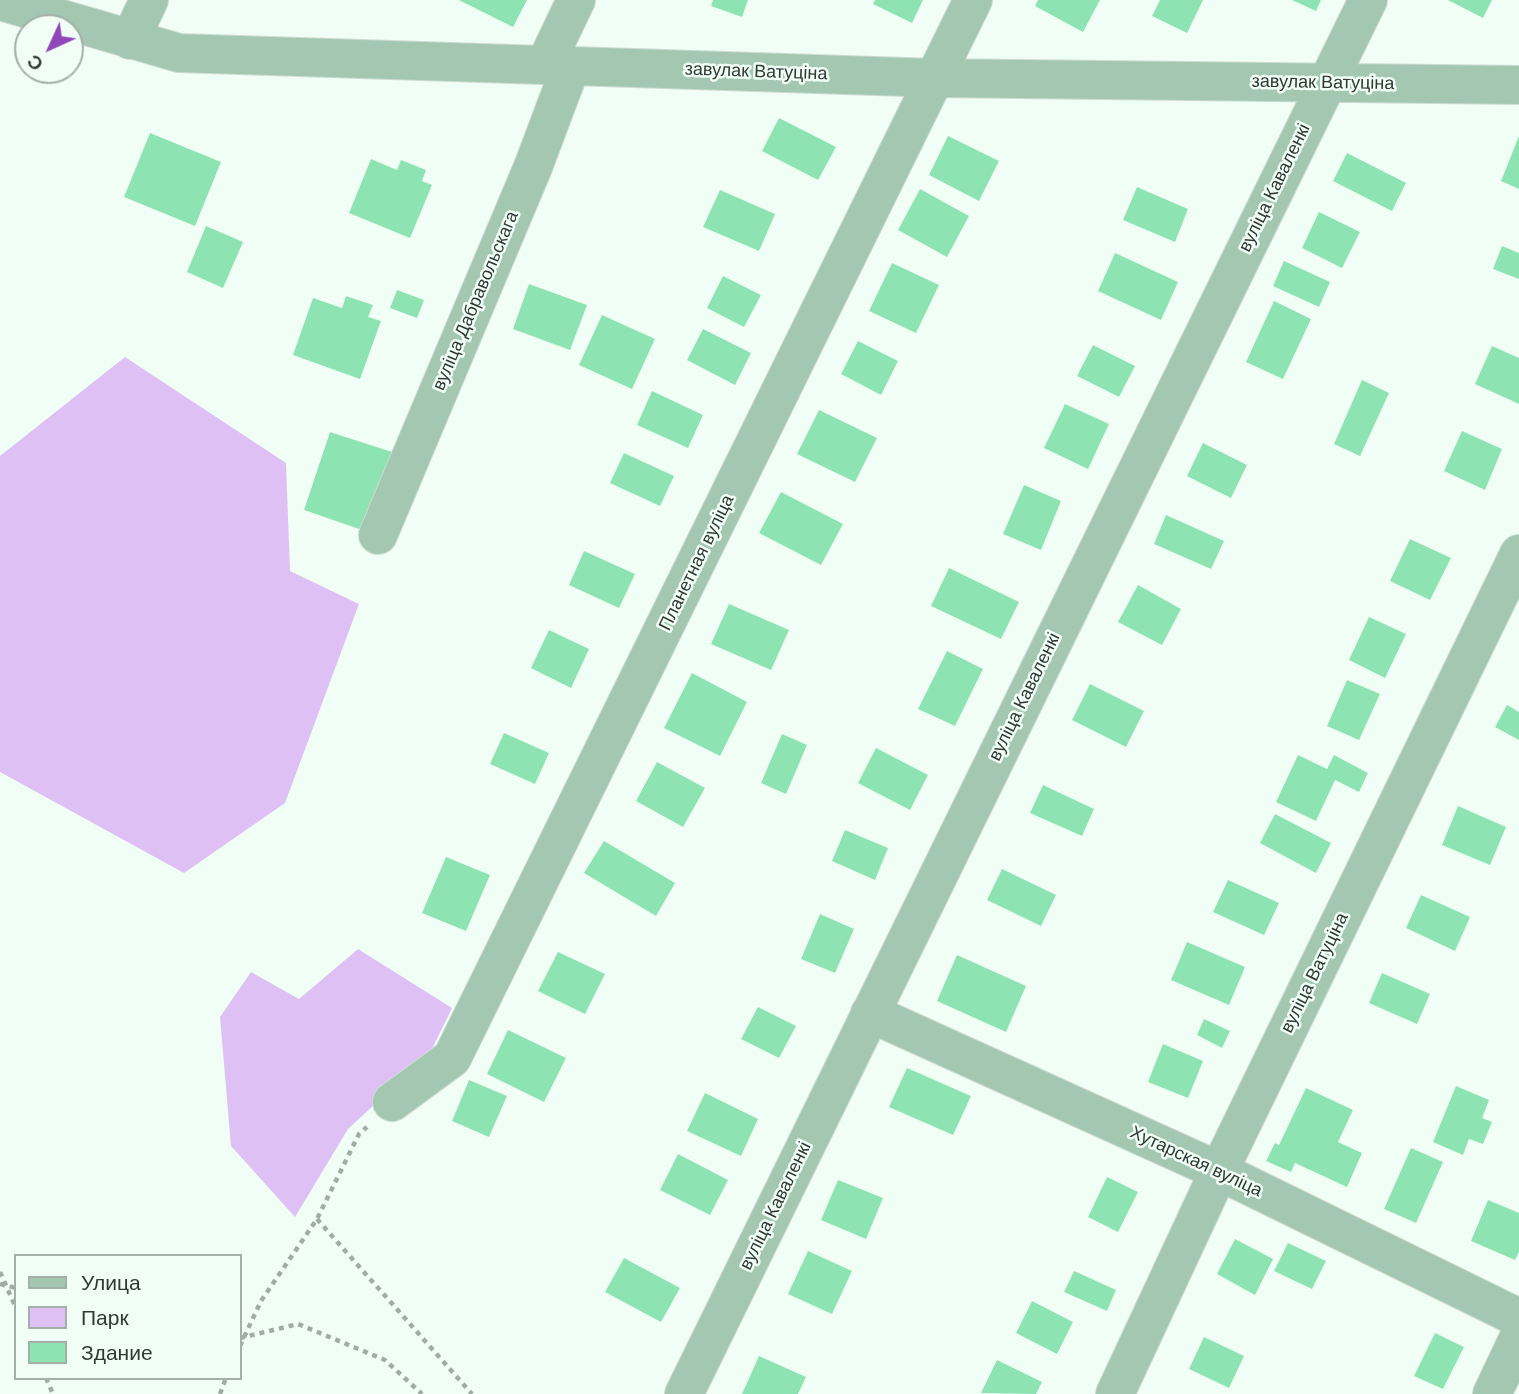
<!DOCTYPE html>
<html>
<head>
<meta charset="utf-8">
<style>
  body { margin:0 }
  #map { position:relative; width:1519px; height:1394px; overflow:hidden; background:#f1fef6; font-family:Arial,sans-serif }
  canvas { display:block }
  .legend { position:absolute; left:14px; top:1254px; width:228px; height:126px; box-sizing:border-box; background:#f1fef6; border:2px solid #a4afa8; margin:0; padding:9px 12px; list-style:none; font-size:21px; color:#313934 }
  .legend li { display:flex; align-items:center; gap:14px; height:35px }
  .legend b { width:35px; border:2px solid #a4afa8 }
  .north { position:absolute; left:14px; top:14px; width:70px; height:70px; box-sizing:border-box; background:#f1fef6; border:2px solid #a4afa8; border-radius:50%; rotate:225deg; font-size:19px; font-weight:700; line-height:28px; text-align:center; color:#313934 }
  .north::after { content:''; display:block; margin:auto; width:24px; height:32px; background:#9047b9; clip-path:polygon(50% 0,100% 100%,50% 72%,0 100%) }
</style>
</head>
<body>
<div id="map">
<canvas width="1519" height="1394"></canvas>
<ul class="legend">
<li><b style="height:9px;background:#a3c7b1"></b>Улица</li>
<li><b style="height:19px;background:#dfc0f4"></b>Парк</li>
<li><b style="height:19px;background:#8ee3b3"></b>Здание</li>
</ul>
<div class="north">С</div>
</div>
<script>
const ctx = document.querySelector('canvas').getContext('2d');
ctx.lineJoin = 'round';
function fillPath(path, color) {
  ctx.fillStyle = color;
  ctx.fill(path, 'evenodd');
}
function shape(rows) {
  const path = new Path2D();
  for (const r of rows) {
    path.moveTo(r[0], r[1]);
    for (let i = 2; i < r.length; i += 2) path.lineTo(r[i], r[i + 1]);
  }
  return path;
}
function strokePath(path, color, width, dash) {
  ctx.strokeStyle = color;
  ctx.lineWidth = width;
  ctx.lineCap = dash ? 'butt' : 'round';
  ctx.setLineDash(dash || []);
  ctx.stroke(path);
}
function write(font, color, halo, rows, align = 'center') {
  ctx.font = font + ' Arial,sans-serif';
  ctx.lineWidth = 5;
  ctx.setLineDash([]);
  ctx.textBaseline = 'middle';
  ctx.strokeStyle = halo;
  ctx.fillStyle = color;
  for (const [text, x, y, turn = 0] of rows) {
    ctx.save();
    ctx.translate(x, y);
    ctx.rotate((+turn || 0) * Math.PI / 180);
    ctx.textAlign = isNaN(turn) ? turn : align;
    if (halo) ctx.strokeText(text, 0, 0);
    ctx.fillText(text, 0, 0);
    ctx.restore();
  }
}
const green = shape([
  [125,357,286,463,290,571,359,604,285,803,184,873,0,772,0,456],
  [358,949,452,1008,430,1053,348,1129,295,1217,231,1146,220,1017,251,972,299,999]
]);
const building = shape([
  [459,0,527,0,513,27],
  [713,0,748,0,742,17,711,6],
  [875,0,923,0,912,23,873,4],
  [1038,0,1100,0,1083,32,1035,6],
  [1160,0,1203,0,1187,33,1152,16],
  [1292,0,1321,0,1316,11],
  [1448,0,1492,0,1483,18],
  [779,118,836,147,818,180,762,151],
  [150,133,221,162,195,226,124,197],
  [948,136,999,161,979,201,929,175],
  [1519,136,1519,189,1501,181],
  [1347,153,1406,183,1392,211,1333,181],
  [371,159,397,170,401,160,426,170,422,181,432,185,410,238,349,213],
  [1137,187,1188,209,1175,242,1123,220],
  [920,189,969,216,947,257,898,230],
  [720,190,775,214,759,251,703,227],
  [1319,212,1360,232,1342,268,1302,248],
  [206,226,243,242,223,288,187,272],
  [1502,246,1519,253,1519,279,1493,269],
  [1115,253,1178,282,1161,320,1098,291],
  [1284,261,1330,282,1319,307,1273,286],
  [892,263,939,285,916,333,869,311],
  [723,276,761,295,744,327,707,308],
  [529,284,587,305,570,350,513,329],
  [397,290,424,300,417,318,390,308],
  [346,296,373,305,368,317,381,321,360,379,293,355,313,298,342,308],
  [1274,301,1311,319,1283,379,1246,362],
  [602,315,655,339,632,389,579,365],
  [703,329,751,353,735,385,687,360],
  [858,341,898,361,881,395,841,374],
  [1093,345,1135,366,1119,397,1077,376],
  [1492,346,1519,358,1519,404,1475,384],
  [1362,380,1389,393,1360,456,1334,444],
  [652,391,703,415,688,448,637,425],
  [1065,404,1109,424,1088,469,1044,448],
  [819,410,877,438,855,482,797,454],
  [1462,431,1502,449,1485,490,1444,471],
  [330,432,392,452,365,531,304,510],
  [1203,443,1247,465,1231,498,1187,476],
  [624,453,674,476,660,506,610,483],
  [1024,485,1061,501,1041,550,1003,534],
  [781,492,843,524,821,565,759,533],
  [1166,515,1224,541,1211,569,1154,544],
  [1410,539,1451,558,1430,600,1390,581],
  [584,551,635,574,619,608,569,585],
  [949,568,1019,602,1001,639,931,606],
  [1138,585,1181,609,1162,645,1118,622],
  [729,604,789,630,771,670,711,644],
  [1369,617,1406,634,1385,678,1349,660],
  [549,630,589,649,571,688,531,668],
  [947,651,983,669,955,726,918,709],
  [692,673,747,702,720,756,664,728],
  [1347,680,1380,694,1359,740,1327,726],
  [1090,684,1144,711,1126,747,1072,720],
  [1507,705,1519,712,1519,740,1495,727],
  [504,733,549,753,535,784,490,764],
  [782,734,807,745,786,794,761,783],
  [876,748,928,775,910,810,858,783],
  [1298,755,1327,769,1334,755,1368,773,1359,792,1335,780,1316,821,1276,802],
  [657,762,705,788,683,827,636,801],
  [1043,785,1094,809,1082,836,1030,813],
  [1458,806,1506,827,1490,865,1442,845],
  [1275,814,1331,843,1316,873,1260,843],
  [845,830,888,848,875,880,832,861],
  [604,841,675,883,656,916,584,873],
  [446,857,490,875,466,931,422,913],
  [1002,869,1056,895,1041,926,987,900],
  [1228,880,1279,903,1264,935,1213,912],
  [1421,895,1470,917,1455,951,1406,928],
  [820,914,854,929,835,973,801,959],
  [1187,942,1245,967,1229,1005,1171,980],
  [558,952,605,974,585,1014,538,991],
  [957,955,1026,986,1006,1032,937,1001],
  [1382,973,1430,994,1417,1024,1369,1003],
  [758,1007,796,1026,779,1058,741,1039],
  [1204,1019,1230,1031,1222,1048,1197,1035],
  [508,1030,566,1058,544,1102,487,1074],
  [1163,1044,1203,1061,1188,1098,1148,1082],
  [907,1068,971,1096,953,1135,889,1107],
  [469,1080,507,1096,489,1137,452,1121],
  [1456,1086,1489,1100,1482,1118,1492,1122,1483,1144,1469,1139,1463,1155,1433,1142],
  [1306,1088,1353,1110,1338,1142,1362,1153,1347,1187,1295,1163,1291,1172,1266,1161,1275,1143,1279,1145],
  [705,1093,758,1119,741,1156,687,1131],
  [1411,1148,1443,1162,1416,1223,1384,1209],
  [678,1154,728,1180,710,1215,660,1190],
  [1107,1177,1138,1192,1118,1232,1088,1217],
  [838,1180,883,1198,866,1239,821,1220],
  [1488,1200,1519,1213,1519,1252,1515,1260,1471,1241],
  [1235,1239,1273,1259,1255,1295,1217,1274],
  [1288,1243,1326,1261,1312,1289,1274,1271],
  [808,1251,852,1271,832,1314,788,1294],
  [624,1258,680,1288,661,1322,605,1292],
  [1074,1271,1116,1290,1107,1311,1064,1292],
  [1032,1301,1073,1322,1057,1354,1016,1333],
  [1435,1333,1464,1347,1443,1389,1414,1376],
  [1204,1337,1244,1356,1229,1388,1189,1369],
  [759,1356,806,1377,798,1394,742,1394],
  [997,1360,1042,1382,1036,1394,981,1393]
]);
const path = shape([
  [317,1219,472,1394],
  [0,1272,16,1308],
  [0,1284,16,1288],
  [240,1338,298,1324,385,1360,422,1394],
  [240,1346,261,1301,317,1219,359,1134,367,1127],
  [46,1378,53,1394],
  [220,1394,226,1378]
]);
const minor = shape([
  [0,1,179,53,936,78,1519,85],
  [130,40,149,0],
  [545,65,576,0],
  [378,535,533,167,571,66],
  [870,1013,1219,1171,1519,1318],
  [392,1102,452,1058,973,0],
  [684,1394,1368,0],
  [1115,1394,1219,1171,1519,554],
  [1492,1394,1519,1337]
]);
const streetNames = [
  ["завулак Ватуціна",756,72,2],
  ["завулак Ватуціна",1323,83,1],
  ["вуліца Каваленкі",1275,188,-64],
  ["вуліца Дабравольскага",476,301,-67],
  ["Планетная вуліца",697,563,-64],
  ["вуліца Каваленкі",1025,697,-64],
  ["вуліца Ватуціна",1315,973,-64],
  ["Хутарская вуліца",1196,1162,25],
  ["вуліца Каваленкі",776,1206,-64]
];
fillPath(green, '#dfc0f4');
fillPath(building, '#8ee3b3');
strokePath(minor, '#cedbd3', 40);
strokePath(path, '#a1aca6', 4.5, [5, 5]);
strokePath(minor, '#a3c7b1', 38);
write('18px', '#313934', '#f1fef6', streetNames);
</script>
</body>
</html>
